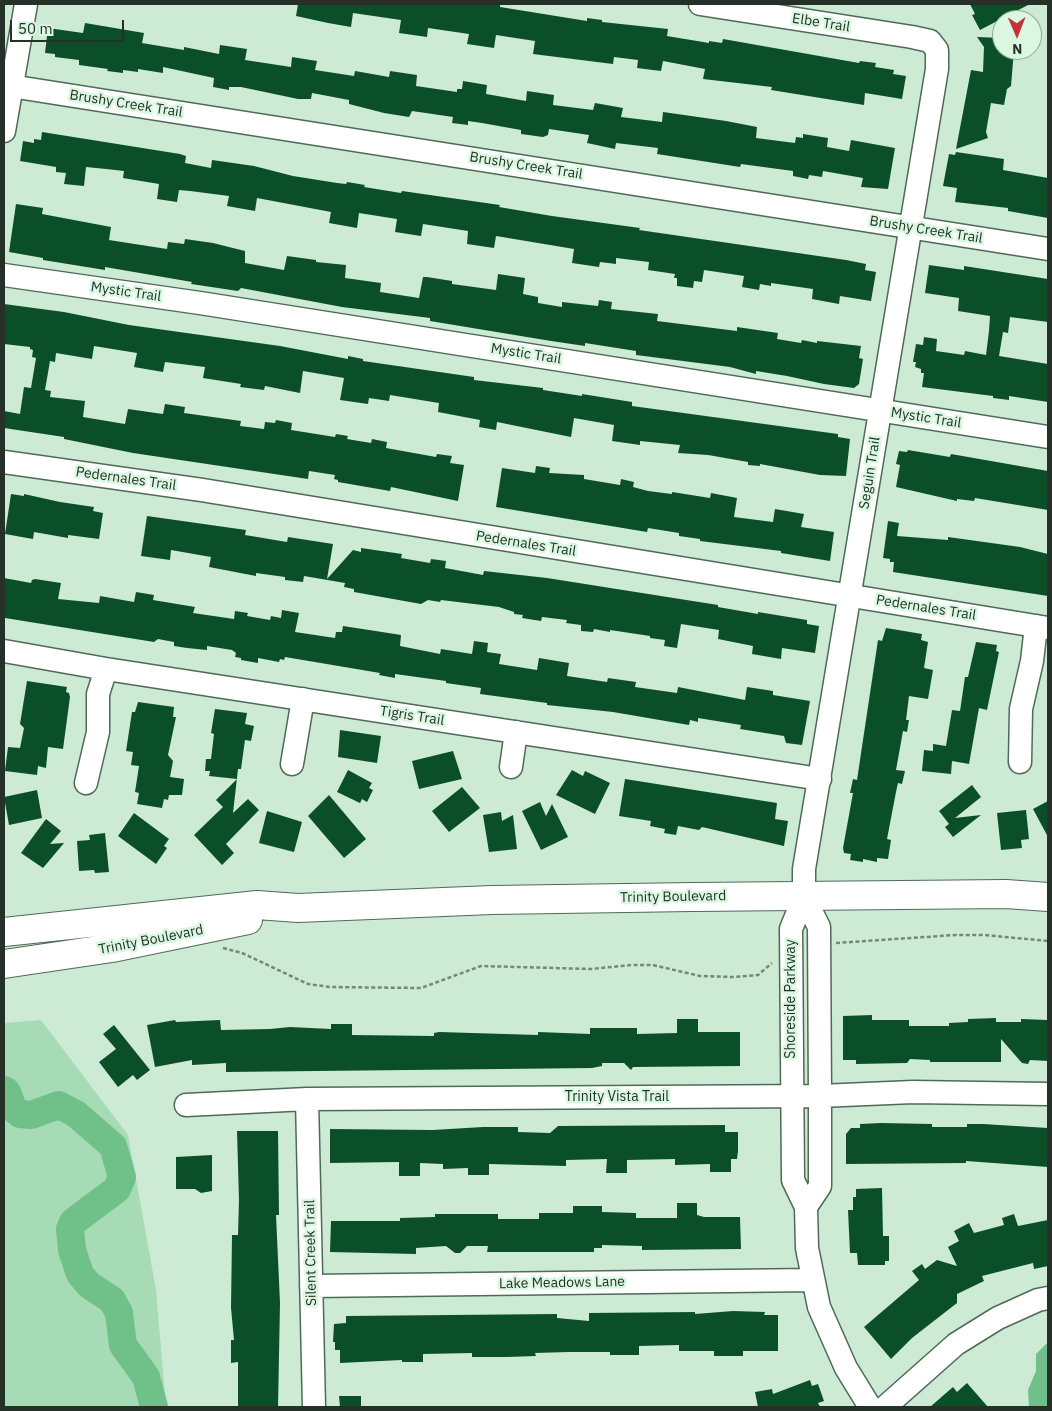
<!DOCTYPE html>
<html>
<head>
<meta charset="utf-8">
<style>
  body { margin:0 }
  #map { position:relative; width:1052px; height:1411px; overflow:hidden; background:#cdebd4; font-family:"IBM Plex Sans",sans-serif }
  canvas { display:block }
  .frame { position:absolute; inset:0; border:5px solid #253028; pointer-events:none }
  .north { position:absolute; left:992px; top:10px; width:50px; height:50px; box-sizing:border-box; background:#daf8e1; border:1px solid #92a897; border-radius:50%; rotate:179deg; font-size:14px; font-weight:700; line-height:20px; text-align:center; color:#253028 }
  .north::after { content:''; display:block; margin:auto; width:18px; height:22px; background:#c33337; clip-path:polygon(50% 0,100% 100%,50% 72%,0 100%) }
  .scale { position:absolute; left:10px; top:20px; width:114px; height:22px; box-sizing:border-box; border:2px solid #253028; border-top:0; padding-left:6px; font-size:15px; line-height:18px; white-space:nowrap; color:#253028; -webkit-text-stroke:4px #daf8e1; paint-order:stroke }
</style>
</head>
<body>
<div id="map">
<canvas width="1052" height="1411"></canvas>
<div class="frame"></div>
<div class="north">N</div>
<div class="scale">50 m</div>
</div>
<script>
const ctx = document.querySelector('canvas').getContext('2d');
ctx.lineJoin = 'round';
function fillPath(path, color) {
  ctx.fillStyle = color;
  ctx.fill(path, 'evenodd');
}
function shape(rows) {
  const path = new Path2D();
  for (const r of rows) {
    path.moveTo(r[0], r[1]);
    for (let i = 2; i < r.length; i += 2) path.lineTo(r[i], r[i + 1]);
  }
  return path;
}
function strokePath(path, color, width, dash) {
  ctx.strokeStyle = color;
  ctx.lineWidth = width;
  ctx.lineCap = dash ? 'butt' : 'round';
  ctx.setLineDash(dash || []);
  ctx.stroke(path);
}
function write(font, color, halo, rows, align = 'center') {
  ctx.font = font + ' "IBM Plex Sans",sans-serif';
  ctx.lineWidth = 5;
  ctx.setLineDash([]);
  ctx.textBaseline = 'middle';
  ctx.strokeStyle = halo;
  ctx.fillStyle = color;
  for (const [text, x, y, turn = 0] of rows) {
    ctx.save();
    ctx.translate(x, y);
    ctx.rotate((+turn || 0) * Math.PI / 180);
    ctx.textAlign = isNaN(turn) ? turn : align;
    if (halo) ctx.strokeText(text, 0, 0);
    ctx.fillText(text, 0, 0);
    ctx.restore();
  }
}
const green = shape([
  [41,1020,128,1135,156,1290,166,1407,4,1407,4,1023]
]);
const water = shape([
  [1048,1342,1048,1407,1029,1407,1028,1390,1036,1371,1036,1354]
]);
const river = shape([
  [4,1090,7,1092,13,1108,20,1114,31,1115,59,1105,76,1114,113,1146,122,1177,117,1189,73,1222,70,1229,72,1250,80,1274,89,1285,112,1300,119,1313,123,1345,146,1377,154,1407]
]);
const building = shape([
  [298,4,494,4,500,5,500,7,587,21,587,18,602,20,602,22,668,29,667,36,709,43,709,41,722,43,723,39,859,63,860,61,876,63,875,67,894,70,893,74,906,76,902,99,865,93,864,105,771,90,772,87,703,79,705,69,663,61,661,71,637,68,638,60,614,57,613,64,533,54,535,41,496,35,494,48,467,44,469,34,428,28,427,37,399,33,401,20,353,13,351,27,328,23,296,16],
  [970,4,1030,4,980,30,972,15,975,14],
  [85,23,144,33,142,43,184,50,184,47,219,54,220,45,247,49,245,60,291,67,292,57,317,61,315,70,354,76,355,71,389,77,390,71,417,75,416,86,457,92,457,89,462,89,463,81,487,85,486,94,526,101,527,91,554,95,553,105,593,110,595,103,623,108,621,117,662,122,663,112,726,121,757,127,756,138,795,143,796,137,803,138,803,134,828,138,827,147,849,151,851,140,895,148,888,189,861,187,863,178,823,171,822,177,809,175,808,179,793,176,793,171,741,164,740,167,657,154,658,148,616,143,615,149,587,143,589,135,549,129,548,135,543,137,521,134,521,130,482,123,468,121,468,125,452,123,453,117,412,111,409,117,384,113,349,104,349,100,312,93,311,99,298,99,241,87,229,87,229,90,213,87,214,78,163,67,163,73,138,69,138,72,123,70,123,73,107,71,108,69,79,65,79,60,55,57,55,54,45,53,48,28,83,33],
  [977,37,1002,38,1002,50,1014,50,1011,86,1007,89,1004,105,991,103,986,132,988,138,956,149,971,70,983,72,984,47],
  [42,132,180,154,186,156,185,163,211,168,212,160,254,166,293,176,337,183,346,184,347,182,365,185,364,187,401,193,402,191,500,205,499,207,552,216,640,228,639,230,846,260,866,264,865,270,876,272,871,301,840,296,839,304,812,299,813,289,771,283,771,286,760,284,759,290,742,287,744,276,704,270,702,282,694,281,693,288,677,286,677,278,674,278,675,274,648,270,649,262,616,258,616,264,600,262,599,267,572,263,574,249,496,236,494,248,467,244,468,231,423,224,421,236,395,232,397,219,359,213,357,228,329,223,331,212,257,198,255,211,227,206,229,196,190,191,179,190,177,202,157,199,159,184,123,178,124,171,106,169,86,167,84,186,64,184,66,173,56,172,56,167,20,161,23,141,34,143,34,139,41,140],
  [956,152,1004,159,1003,170,1048,178,1048,218,1008,211,1008,208,955,202,957,188,943,186,949,154,955,155],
  [16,204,43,208,42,214,111,227,109,240,167,249,168,242,184,244,185,239,213,243,245,251,245,263,284,270,287,256,316,260,316,262,346,265,345,278,381,283,380,292,419,298,423,277,427,277,452,281,452,284,496,290,498,274,525,278,523,294,538,297,538,303,562,307,562,302,598,306,599,300,612,302,611,309,658,314,657,321,737,331,737,327,778,333,777,339,801,343,802,340,817,343,817,341,861,346,859,358,863,359,859,384,854,388,824,384,787,376,756,371,756,374,730,367,636,355,636,351,585,343,585,346,551,341,430,321,430,318,342,307,241,288,238,291,191,284,192,282,105,267,105,270,43,260,43,258,9,252],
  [929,265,964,270,964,266,1048,279,1048,322,1010,317,1008,333,1003,332,999,356,1048,364,1048,402,1009,396,1009,400,993,398,993,396,922,387,924,373,921,373,921,369,915,367,916,362,913,362,916,344,923,345,924,337,937,339,936,351,964,355,965,351,986,355,989,331,990,316,958,311,959,298,925,293],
  [4,304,64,312,129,325,280,346,348,359,348,356,363,359,363,361,474,377,474,380,543,388,543,390,582,396,582,394,632,402,632,406,838,434,838,437,850,439,846,476,820,475,760,464,760,466,748,465,748,462,708,455,678,453,680,445,640,441,640,445,612,441,614,425,574,418,571,437,497,422,496,430,479,427,480,420,438,412,439,403,390,395,389,401,369,398,368,404,340,400,344,378,303,371,300,393,265,386,264,390,240,387,241,384,203,378,205,367,165,362,163,372,134,367,137,353,94,346,92,359,56,353,55,362,50,361,45,390,51,391,50,397,85,401,83,417,125,424,128,409,163,414,165,404,185,407,184,413,241,421,240,426,264,429,265,422,275,423,276,420,292,423,291,430,335,437,336,434,348,436,347,439,371,443,372,439,387,442,386,448,436,457,437,454,452,456,450,463,464,465,458,501,391,487,390,491,338,482,338,480,334,479,335,475,309,471,308,479,133,453,64,439,64,437,4,428,4,411,20,414,24,387,31,388,36,358,32,357,33,350,30,349,30,347,4,344],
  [908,450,950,457,951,454,1048,471,1048,510,975,498,974,501,957,499,957,501,896,487,900,465,896,464,899,451,907,452],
  [536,466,550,468,549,473,584,475,584,479,620,485,621,479,634,482,633,487,648,491,672,494,672,492,710,498,711,493,737,498,734,517,773,522,775,509,804,514,801,527,834,532,830,561,781,553,781,551,700,541,700,539,679,536,679,533,648,528,647,532,496,507,502,468,535,473],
  [11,494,24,496,24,494,60,502,94,507,93,511,103,513,99,539,68,535,68,538,34,532,33,539,5,534],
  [147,516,246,530,245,535,287,542,288,537,333,544,327,579,353,550,361,552,361,548,402,554,401,558,430,563,431,559,446,561,445,568,483,575,484,571,547,578,718,605,718,607,758,614,758,612,807,620,807,624,819,626,815,653,782,648,781,659,752,654,753,646,718,639,719,630,681,624,677,648,664,646,665,640,650,638,650,636,610,630,610,632,594,629,593,632,581,631,581,625,566,623,567,620,542,617,541,621,522,618,523,615,514,614,514,612,499,607,441,600,440,602,428,600,421,604,354,592,354,589,344,587,345,583,304,576,303,582,285,580,285,577,256,573,256,576,209,567,211,557,171,550,170,560,141,556],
  [888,521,899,523,897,536,948,540,948,537,1020,547,1048,554,1048,596,893,572,894,562,890,562,890,559,883,558],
  [4,578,31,583,32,580,35,579,61,583,58,599,99,603,100,596,134,602,136,592,154,595,153,600,195,607,193,613,234,619,235,611,248,613,247,616,270,620,271,616,281,618,282,610,299,613,295,632,335,638,336,632,342,632,343,626,382,632,401,635,400,646,440,654,441,649,472,654,474,641,488,643,487,652,501,654,499,664,537,670,539,658,569,663,567,676,607,682,608,678,636,682,635,687,677,693,678,687,745,700,747,687,773,691,773,695,810,701,802,745,786,743,784,736,740,729,741,725,698,718,698,722,690,720,689,725,613,712,547,705,547,703,480,694,481,688,446,683,446,681,395,674,395,678,379,675,380,673,285,657,284,660,280,659,279,662,258,658,258,663,241,660,241,658,235,657,236,653,232,650,207,646,207,650,187,648,174,646,174,642,158,639,154,642,5,618],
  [886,628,922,634,921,640,928,642,924,668,933,670,928,699,909,696,906,720,909,720,907,732,903,731,896,770,905,771,902,784,898,783,896,792,887,839,891,840,888,859,877,858,877,862,863,859,863,862,850,860,851,854,844,853,843,848,853,793,850,793,853,779,857,780,878,640,882,641],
  [976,642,997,645,996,651,999,652,987,710,979,708,969,764,952,761,951,774,922,771,924,750,933,751,933,744,946,746,952,710,960,711,965,677,968,677],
  [27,681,67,687,66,692,69,693,70,697,63,749,48,747,46,768,38,766,37,775,5,771,8,747,20,748,24,728,20,724],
  [138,702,174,707,173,717,176,717,168,755,173,761,170,777,184,779,182,795,169,795,168,800,164,799,162,808,137,804,139,793,135,792,139,766,131,765,133,752,126,751,132,712,135,712],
  [215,709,247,713,245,724,254,726,251,741,245,740,241,769,238,769,233,813,248,799,259,810,226,844,234,853,222,865,194,835,223,807,216,800,237,779,209,776,210,771,205,771,206,759,211,759,214,734,211,733],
  [340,730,381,736,377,763,338,757],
  [453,751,462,779,419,789,412,761],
  [348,770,372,783,369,788,373,790,367,802,362,799,360,803,337,792],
  [572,770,583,776,585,771,610,783,595,814,556,795],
  [625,779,777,803,775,819,788,821,784,846,702,827,699,830,678,826,676,835,664,833,665,829,650,826,651,821,619,816],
  [972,785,981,797,955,818,981,815,953,837,945,827,949,824,939,811],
  [462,787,480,808,449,832,432,811],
  [37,790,42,818,9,825,4,797],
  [329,795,366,839,344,858,308,816],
  [1048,801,1048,837,1033,809],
  [540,802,546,816,552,804,568,837,541,850,522,811],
  [1026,810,1029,839,1021,840,1022,848,1001,850,997,813],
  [267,811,302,822,294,852,259,843],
  [501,812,502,821,513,815,517,849,489,852,483,815],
  [134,813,169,839,164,846,167,848,156,864,118,836],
  [46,819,61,831,50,844,64,843,43,868,21,853],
  [105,833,109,872,95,873,94,870,79,871,77,841,90,840,89,835],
  [872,1015,872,1020,909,1020,909,1026,949,1026,949,1023,968,1022,968,1019,996,1018,996,1022,1021,1022,1021,1019,1048,1020,1048,1061,1030,1060,1028,1064,1022,1063,1001,1039,1001,1062,930,1062,930,1060,910,1059,907,1063,856,1064,856,1060,843,1060,843,1016],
  [677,1019,698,1019,698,1032,740,1032,740,1066,633,1067,631,1070,624,1063,602,1063,602,1066,592,1068,226,1072,226,1063,192,1065,192,1060,155,1067,147,1025,175,1020,176,1022,220,1020,221,1030,270,1029,290,1027,331,1029,331,1024,352,1024,352,1035,434,1036,434,1033,439,1032,538,1035,538,1032,590,1034,590,1028,637,1028,637,1034,677,1033],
  [114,1025,150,1070,137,1080,133,1075,118,1087,99,1062,116,1049,103,1034],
  [881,1123,932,1124,932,1127,967,1127,967,1124,983,1124,1048,1128,1048,1167,966,1161,966,1163,846,1164,846,1134,851,1128,860,1128,860,1124],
  [725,1125,725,1132,738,1132,738,1151,737,1159,731,1159,731,1172,710,1172,710,1164,675,1165,675,1159,627,1160,627,1173,606,1173,607,1159,566,1160,566,1166,489,1164,489,1175,468,1175,468,1168,443,1169,443,1164,420,1163,420,1176,399,1176,399,1162,330,1163,330,1129,433,1130,483,1127,518,1127,518,1132,550,1133,558,1126],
  [237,1131,278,1131,279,1215,276,1215,280,1303,278,1407,238,1407,238,1362,231,1363,231,1340,234,1340,231,1308,232,1235,238,1235,239,1200],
  [212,1155,212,1191,201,1193,195,1189,176,1189,176,1157],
  [882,1188,883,1236,889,1236,889,1261,885,1261,885,1265,858,1265,857,1253,850,1253,848,1210,853,1210,853,1197,856,1197,856,1189],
  [677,1203,697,1203,697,1215,704,1217,740,1217,741,1249,642,1250,642,1246,602,1245,602,1248,594,1248,594,1252,487,1252,488,1246,467,1246,460,1253,455,1253,446,1246,416,1248,416,1254,330,1252,331,1221,400,1221,400,1218,435,1217,435,1214,498,1214,498,1219,539,1219,539,1213,573,1213,573,1206,602,1206,602,1212,636,1213,636,1218,677,1218],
  [1014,1214,1018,1226,1048,1220,1048,1266,1034,1269,1033,1263,982,1276,984,1281,957,1294,957,1303,912,1338,891,1359,864,1327,919,1280,912,1271,922,1264,925,1269,937,1260,957,1266,948,1247,959,1241,954,1231,969,1223,974,1233,1004,1225,1002,1218],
  [733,1311,765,1312,764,1315,778,1315,778,1351,743,1351,743,1356,714,1356,714,1351,679,1351,679,1345,639,1346,639,1355,610,1355,610,1352,569,1352,535,1353,536,1356,507,1357,472,1357,472,1353,423,1354,423,1362,402,1362,402,1360,340,1363,340,1350,335,1350,335,1342,333,1342,334,1324,346,1323,346,1316,557,1314,557,1318,589,1321,589,1313,695,1312,695,1314],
  [810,1380,812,1386,818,1384,824,1401,818,1403,820,1407,758,1407,755,1392,772,1389,773,1394],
  [967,1383,988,1407,930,1407,953,1387,957,1392],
  [339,1396,361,1396,361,1407,340,1407]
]);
const path = shape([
  [836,943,955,935,984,935,1048,941],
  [223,948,242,953,308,984,330,987,421,988,481,966,591,969,631,965,653,965,700,976,734,977,758,975,772,963]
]);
const minor = shape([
  [700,4,912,37,930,41,937,50,937,69,804,869,804,897,791,929,793,1180,806,1207,807,1248,819,1307,846,1368,870,1407],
  [4,85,1048,249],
  [4,131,26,4],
  [4,275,200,303,1048,437],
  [4,462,202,490,1048,628],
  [4,651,106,669,820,779],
  [1020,762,1021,709,1032,661,1036,626],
  [292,764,303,699],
  [511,767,516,732],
  [86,783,98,732,98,694,106,669],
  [804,897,819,927,820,1096,820,1186,806,1207],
  [307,1099,314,1407],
  [186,1105,307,1099,820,1096,913,1092,1048,1094],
  [311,1286,812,1280],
  [885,1407,956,1344,998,1318,1038,1300,1048,1298]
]);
const major = shape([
  [4,932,257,905,298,908,492,900,693,897,1006,894,1048,897],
  [4,964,112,948,248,920]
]);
const streetNames = [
  ["Elbe Trail",821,23,9],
  ["Brushy Creek Trail",126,104,9],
  ["Brushy Creek Trail",526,166,9],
  ["Brushy Creek Trail",926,230,9],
  ["Mystic Trail",126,292,8],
  ["Mystic Trail",526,354,9],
  ["Mystic Trail",926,418,9],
  ["Seguin Trail",870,473,-81],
  ["Pedernales Trail",126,479,8],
  ["Pedernales Trail",526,544,9],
  ["Pedernales Trail",926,608,9],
  ["Tigris Trail",412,716,9],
  ["Trinity Boulevard",673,897,-1],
  ["Trinity Boulevard",151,940,-11],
  ["Shoreside Parkway",791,999,-90],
  ["Trinity Vista Trail",617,1097],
  ["Silent Creek Trail",311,1253,-91],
  ["Lake Meadows Lane",562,1283,-1]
];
fillPath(green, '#a7dbb5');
fillPath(water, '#6fc189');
strokePath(river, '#6fc189', 28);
fillPath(building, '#0b4f29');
strokePath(minor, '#4f6a57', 25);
strokePath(major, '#4f6a57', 30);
strokePath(path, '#748879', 2.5, [4, 2.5]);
strokePath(minor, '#fff', 22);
strokePath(major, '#fff', 28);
write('14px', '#253028', '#daf8e1', streetNames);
</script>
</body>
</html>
